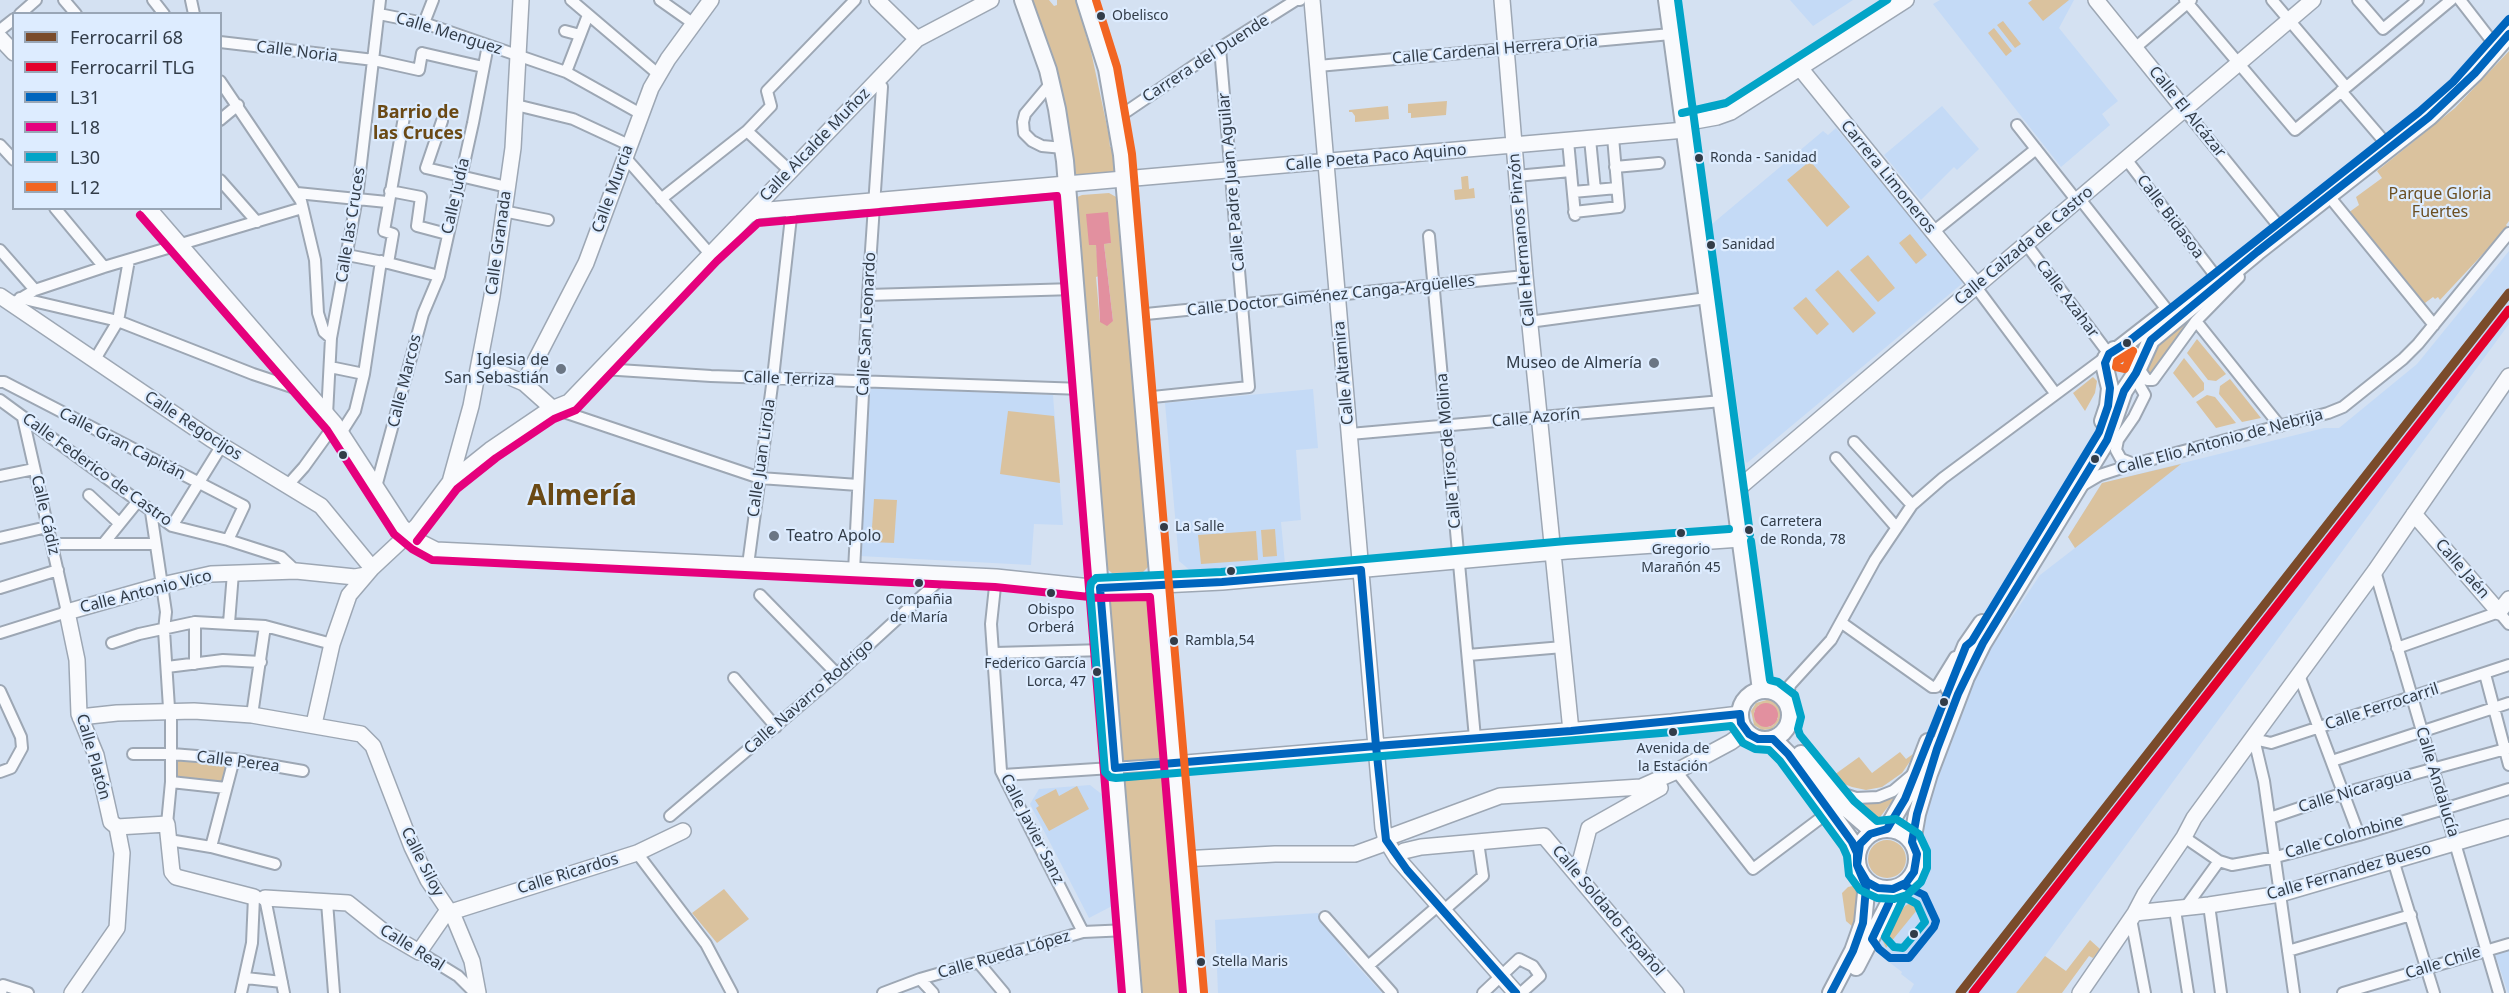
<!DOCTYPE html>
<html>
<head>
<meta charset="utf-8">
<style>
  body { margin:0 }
  #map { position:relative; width:2509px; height:993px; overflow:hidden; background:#d4e1f2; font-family:"Noto Sans",sans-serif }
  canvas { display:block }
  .legend { position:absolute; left:12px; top:12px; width:210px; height:198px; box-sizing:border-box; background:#ddecff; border:2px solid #99a6b6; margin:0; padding:8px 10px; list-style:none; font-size:18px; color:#323c48 }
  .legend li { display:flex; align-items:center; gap:12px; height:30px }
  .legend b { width:30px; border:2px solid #99a6b6 }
</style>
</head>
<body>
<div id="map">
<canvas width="2509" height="993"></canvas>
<ul class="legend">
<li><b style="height:8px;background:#7a4b2a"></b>Ferrocarril 68</li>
<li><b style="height:8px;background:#e4002b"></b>Ferrocarril TLG</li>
<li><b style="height:8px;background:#0065bd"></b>L31</li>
<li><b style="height:8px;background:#e5007d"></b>L18</li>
<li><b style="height:8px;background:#02a4c7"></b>L30</li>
<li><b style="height:8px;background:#f26522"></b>L12</li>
</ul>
</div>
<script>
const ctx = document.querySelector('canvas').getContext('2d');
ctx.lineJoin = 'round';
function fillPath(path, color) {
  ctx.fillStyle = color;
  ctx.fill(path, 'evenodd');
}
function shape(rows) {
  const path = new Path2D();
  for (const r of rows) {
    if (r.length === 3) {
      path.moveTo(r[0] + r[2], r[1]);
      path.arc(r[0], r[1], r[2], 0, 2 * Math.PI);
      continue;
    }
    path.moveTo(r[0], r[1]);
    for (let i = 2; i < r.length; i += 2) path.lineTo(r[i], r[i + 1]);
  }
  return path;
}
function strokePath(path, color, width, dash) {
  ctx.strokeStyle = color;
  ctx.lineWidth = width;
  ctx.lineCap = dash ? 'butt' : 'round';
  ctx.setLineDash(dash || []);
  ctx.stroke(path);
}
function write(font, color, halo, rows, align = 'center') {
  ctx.font = font + ' "Noto Sans",sans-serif';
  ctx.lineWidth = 4.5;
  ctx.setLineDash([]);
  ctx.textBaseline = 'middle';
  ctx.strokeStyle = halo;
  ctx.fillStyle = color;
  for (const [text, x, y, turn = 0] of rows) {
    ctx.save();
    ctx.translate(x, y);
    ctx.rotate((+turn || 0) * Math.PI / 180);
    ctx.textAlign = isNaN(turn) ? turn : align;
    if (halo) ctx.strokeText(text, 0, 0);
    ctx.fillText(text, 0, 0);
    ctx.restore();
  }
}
const built = shape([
  [1790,0,1853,0,1813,26],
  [1940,0,2074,0,2059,28,2118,101,2102,114,2110,125,2061,167,1933,4],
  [1942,106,1979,149,1957,170,1954,167,1921,200,1884,155],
  [1836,128,1964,282,1747,463,1745,461,1712,224,1823,131,1828,135],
  [2509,251,2509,324,2045,956,2016,993,1909,993,1914,984,1901,974,1902,972,1872,949,1930,866,1924,832,1925,811,1949,728,1989,646,1991,647,2012,617,2040,575,2075,548,2068,537,2102,483,2324,428,2339,428,2417,364],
  [868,388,1053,395,1063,525,1034,524,1031,565,859,556],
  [1313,389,1318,448,1296,450,1301,520,1281,522,1285,564,1192,572,1179,561,1165,403],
  [1090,785,1104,796,1114,905,1089,918,1030,804,1039,789],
  [1318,913,1348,956,1382,993,1218,993,1215,920],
  [2509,950,2509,993,2508,993,2495,954]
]);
const green = shape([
  [1027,0,1049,0,1054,6,1057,5,1057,0,1078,0,1087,26,1084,27,1087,39,1090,38,1091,41,1089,42,1108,131,1112,131,1112,136,1109,136,1110,147,1114,147,1114,174,1075,179],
  [2032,0,2069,0,2043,21,2028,3],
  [2003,21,2021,44,2015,48,1997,25],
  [1994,28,2012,51,2006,56,1988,33],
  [2509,51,2509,221,2506,225,2508,227,2440,300,2438,297,2435,299,2433,297,2421,306,2413,291,2357,221,2354,223,2348,213,2359,205,2356,197,2382,178,2377,171,2455,108],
  [1447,101,1446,115,1411,118,1411,113,1408,113,1408,104],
  [1388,106,1389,119,1355,122,1355,116,1352,112,1349,112,1349,110],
  [1810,161,1850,207,1827,227,1787,180],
  [1466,176,1468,176,1469,189,1474,188,1475,198,1455,200,1454,190,1462,189,1461,177],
  [1109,193,1118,198,1150,565,1143,572,1112,573,1107,569,1075,198,1082,195],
  [1111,243,1104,244,1113,321,1100,322,1096,277,1099,276,1096,245,1089,245],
  [1910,234,1927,255,1916,264,1899,243],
  [1868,255,1895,288,1878,302,1850,270],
  [1838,270,1876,313,1853,333,1815,290],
  [1806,297,1829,324,1817,335,1793,308],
  [2196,309,2198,312,2152,376,2148,374,2147,367,2153,347],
  [2197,339,2226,374,2216,381,2208,380,2187,353],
  [2184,358,2204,383,2204,390,2193,398,2173,373],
  [2093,377,2097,381,2095,393,2085,411,2073,393],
  [2230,379,2261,418,2242,422,2219,394,2220,386],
  [2207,395,2215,397,2236,423,2216,428,2196,402],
  [1008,411,1054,416,1060,483,1000,474],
  [2181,464,2075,548,2068,537,2102,483],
  [874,499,897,500,894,543,871,542],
  [1275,529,1277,556,1263,557,1261,530],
  [1256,531,1258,560,1201,564,1198,535],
  [1148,593,1153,598,1157,632,1176,641,1162,696,1167,755,1158,761,1126,763,1121,759,1108,600,1111,595],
  [1770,699,1781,709,1781,719,1772,729,1762,730,1754,725,1751,711,1756,703],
  [1759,705,1778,718,1773,725,1769,727,1755,720,1754,712],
  [1900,752,1906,759,1913,754,1911,760,1902,773,1882,787,1866,790,1852,787,1839,782,1834,775,1859,757,1872,773],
  [172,754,234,759,226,788,171,782],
  [1162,776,1168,781,1187,993,1140,993,1123,781],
  [1077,786,1089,809,1049,831,1036,808,1039,806,1035,800,1056,789,1059,796],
  [1897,795,1877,821,1872,821,1850,801,1870,803],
  [1887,859,19],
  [1857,885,1858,891,1853,927,1846,921,1842,893,1848,887],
  [724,889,749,919,717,943,692,913],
  [1912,902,1921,905,1886,948,1882,939,1883,933,1905,906],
  [2090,940,2100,949,2093,958,2089,956,2062,993,2016,993,2045,956,2066,971]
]);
const water = shape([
  [1108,212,1111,243,1104,244,1113,321,1107,326,1100,322,1096,245,1089,245,1086,214],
  [1766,715,12]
]);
const street = shape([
  [64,0,76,14],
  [153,0,164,14],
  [191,0,194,14],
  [571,0,658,74],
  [660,0,694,24],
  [2185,0,2295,130,2451,0],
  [2272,0,2346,87],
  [2358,0,2383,29,2418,0],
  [2460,0,2491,40],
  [20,14,36,0],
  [379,14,424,23,566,72,641,114],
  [424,23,433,0],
  [0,30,14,19],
  [565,31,580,35],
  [220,42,374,60,419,70,422,53,483,67],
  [2135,48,2191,0],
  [1318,66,1671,34],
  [566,72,588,15],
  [220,81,301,201,315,260,318,313,324,332,331,338],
  [1051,83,1025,114,1023,122,1024,133,1032,141,1042,146,1063,148],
  [2341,91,2383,140],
  [516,105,573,119,629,145],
  [2184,109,2277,224],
  [1117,118,1220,48,1296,0,1300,0],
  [220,120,238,105],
  [442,121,426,168,507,187],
  [2017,125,2077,201],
  [747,131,790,171],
  [1590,139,1595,190],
  [1568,141,1575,215],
  [0,145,14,160],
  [624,156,710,254],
  [2126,159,2214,274],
  [1615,167,1659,163],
  [1516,176,1571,171],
  [220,180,257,222],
  [390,191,421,197,417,226,447,234],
  [1573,192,1617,188],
  [297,193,387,202],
  [2328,195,2434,325],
  [661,199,747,131,771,106,767,91,855,0],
  [2080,199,2168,311],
  [55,208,104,267],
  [503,211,548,220],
  [1574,212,1619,207,1613,137],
  [1933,232,2036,149],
  [1429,236,1475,738],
  [2026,244,2109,354],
  [0,250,35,290],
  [347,255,388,263,439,276],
  [388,263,393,234,384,231,404,117],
  [1976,287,2055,393],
  [868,295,1075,289],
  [20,298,118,321,253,374,304,391],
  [13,303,35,290,104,267,302,208],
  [1136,315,1525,276],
  [2196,321,2280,426],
  [1529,322,1707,298],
  [94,361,118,321,129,260],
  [330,367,364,374],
  [2138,367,2147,380,2153,380,2196,321,2239,277],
  [603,369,711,376,1083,389],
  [2134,376,2145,395,2134,417,2118,440,2116,450,2121,459,2134,464],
  [0,382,4,382,244,506,228,540],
  [1143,398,1249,387,1220,48],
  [0,400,172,526,228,540,281,557,296,571],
  [552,408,760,478,858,485],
  [327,415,331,338,357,198,380,0],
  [341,433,355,411,364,374,381,261],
  [1350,434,1722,401],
  [1854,442,1912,505],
  [1836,458,1896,527],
  [0,476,34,469],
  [2083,485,2100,475,2134,464,2328,413,2343,407,2403,359,2418,344,2509,233],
  [287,486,304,467,335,424],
  [376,487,423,314,439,276,473,123,488,45],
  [89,495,119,523],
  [151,512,166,612,164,630,169,708,171,711,171,782,167,824],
  [172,526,222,445],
  [0,538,47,527],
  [104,543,138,501],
  [52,544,155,544],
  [748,565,773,378,792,208],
  [854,571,868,295,882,87,874,84],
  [2375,571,2499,993],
  [996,577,991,624,1001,771,1083,932],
  [0,588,58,570],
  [760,595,837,674],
  [229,623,233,573],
  [1842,623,1932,687,1936,687,1939,683,1955,657],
  [0,633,67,612,23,418],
  [112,643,139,634,195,622,265,626,332,644],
  [2397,648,2499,612,2509,624],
  [995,653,1105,650],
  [1468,655,1563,647],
  [195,664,195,622],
  [167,667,223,660,261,662],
  [2485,674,2509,765],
  [2299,675,2359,835],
  [734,678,776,727],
  [0,691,21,737,22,748,11,768,0,772],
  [1787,701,1790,685,1831,640,1875,560,1912,505,1943,478,2107,356],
  [252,715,265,626],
  [2254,739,2271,743,2509,665],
  [2254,739,2264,781,2294,993],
  [133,754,172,754,234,759,303,771],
  [2332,761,2509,703],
  [1003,775,1174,764],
  [1680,776,1753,869,1830,811],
  [171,782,226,788],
  [1835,791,1856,798,1878,797,1893,791,1912,775],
  [670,816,837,674,945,575],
  [2270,818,2344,793,2509,748],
  [2184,837,2219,861,2232,865,2276,857,2359,835,2509,789],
  [169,840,211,847,275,864],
  [211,847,234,759],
  [637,853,706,944,732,993],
  [2393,860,2434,993],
  [327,902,334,993],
  [2209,905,2221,993],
  [2185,908,2219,861],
  [1444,910,1483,876,1478,842],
  [2175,910,2188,993],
  [1325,917,1392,993],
  [2131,919,2145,993],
  [2288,951,2411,915],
  [419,952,458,976,475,993],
  [978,962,1004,993],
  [1368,966,1439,905],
  [246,978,282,982],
  [920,979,933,993],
  [1,993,3,985,28,993],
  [241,993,252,943,254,897,265,898,284,993],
  [883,993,920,979,1083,932,1128,930],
  [1483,993,1519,959,1533,966,1540,976,1521,993],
  [2343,993,2509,944]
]);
const secondary = shape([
  [877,0,917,39],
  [1312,0,1383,828,1386,840,1397,858,1516,993],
  [1502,0,1525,276,1571,731],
  [2096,0,2184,109],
  [0,38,14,53],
  [1800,68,1977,286],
  [1684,123,1717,117,1731,112,1906,0],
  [148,208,335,424,402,527,418,541,436,550,996,577,1100,588,1222,582,1567,551,1741,539],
  [749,215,757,211,1685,130],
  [0,296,211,439,321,506,372,568],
  [480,364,524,383,552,408],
  [524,383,586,263,651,88,668,59,711,0],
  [450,482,471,406,492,296,513,148,521,0],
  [1734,492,2313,0],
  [2414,514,2499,612,2509,599],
  [80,717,117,713,194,711,252,715,361,734,373,746,412,847,428,880,455,920,472,961,478,993],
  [314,724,332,644,349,595,372,568,417,526,450,482,490,450,549,410,569,402,917,39,991,0],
  [1174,764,1672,722,1740,714],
  [117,827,111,822,96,755,79,714,77,660,67,612,162,585,211,574,296,571,355,577,366,575],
  [117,827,167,824,172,872,176,877,254,897],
  [1397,858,1404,851,1421,847,1544,836,1676,993],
  [1182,859,1275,854,1355,854,1380,845,1392,836,1500,796,1641,787,1677,771,1731,742,1746,731],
  [1577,874,1589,828,1660,788],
  [265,898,348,903,383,931,419,952,448,910],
  [451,912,637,853,683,831],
  [2135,913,2209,905,2280,894,2509,827],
  [72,993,117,928,122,853,117,827],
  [2080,993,2135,913,2145,894,2184,837,2194,818,2375,571,2509,376]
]);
const primary = shape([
  [1023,0,1048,70,1057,109,1065,161,1133,993],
  [1085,0,1107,69,1122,155,1194,993],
  [1667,0,1761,690],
  [2120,348,2165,313],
  [2103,421,2108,406,2110,388,2105,368,2106,358,2114,350,2127,349,2137,359,2138,366],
  [1949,688,1966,646,1982,623],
  [1765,715,25],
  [1773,739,1788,754,1852,842,1857,853],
  [1801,754,1846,808,1874,832],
  [1887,859,30],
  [1887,829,1910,789,1928,742],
  [1912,842,1917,814,1929,774,1966,677,1983,643,2107,440,2124,391,2136,373,2151,340,2257,252,2429,117,2475,73,2509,34],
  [1856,967,1897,888],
  [1831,993,1853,951,1863,923,1866,893,1864,880]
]);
const bus1 = shape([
  [2509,19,2453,82,2419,112,2128,342,2109,354,2105,363,2110,388,2108,406,2099,432,1972,641,1966,646,1905,799,1887,829,1870,834,1860,844,1857,865,1867,882,1878,888,1893,889,1906,883,1914,872,1917,854,1912,842,1917,814,1937,749,1958,694,1983,643,2107,440,2124,391,2136,373,2151,340,2257,252,2429,117,2475,73,2509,34],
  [1361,570,1376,746,1115,768,1100,588,1222,582,1361,570],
  [1376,746,1386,840,1407,870,1516,993],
  [1376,746,1571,731,1740,714,1741,723,1749,734,1758,739,1773,739,1788,754,1852,842,1857,853,1857,865,1866,887,1863,923,1853,951,1831,993],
  [1889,903,1872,939,1879,949,1890,958,1909,958,1934,927,1936,921,1924,895,1903,885]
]);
const bus2 = shape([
  [140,215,327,430,394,534,412,549,432,560,995,587,1099,598,1150,597,1183,993],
  [417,541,457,489,496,458,554,419,576,410,717,261,758,223,1057,196,1122,993]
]);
const bus3 = shape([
  [1678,0,1750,534],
  [1682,113,1726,103,1887,0],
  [1729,529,1566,541,1221,572,1096,578,1091,583,1090,589,1105,772,1110,777,1116,778,1673,732,1731,726,1743,743,1755,749,1769,750,1780,761,1843,847,1847,856,1849,875,1860,890,1877,898,1894,899,1907,895,1921,882,1927,868,1927,851,1919,834,1896,819,1877,821,1854,801,1800,735,1798,729,1801,717,1795,695,1778,682,1770,680,1751,541],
  [1904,897,1917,904,1925,922,1903,948,1894,947,1885,937,1904,897]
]);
const bus4 = shape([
  [1096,0,1117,67,1132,154,1204,992],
  [2133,351,2125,369,2116,367,2117,361,2133,351]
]);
const rail1 = shape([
  [1960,993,2509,293]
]);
const rail2 = shape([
  [1973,993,2509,310]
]);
const markers = [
  [1101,16,5,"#323c48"],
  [1699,158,5,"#323c48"],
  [1711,245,5,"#323c48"],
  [2127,343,5,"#323c48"],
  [1654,363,6,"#6b7684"],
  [561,369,6,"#6b7684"],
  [343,455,5,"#323c48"],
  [2095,459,5,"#323c48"],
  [1164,527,5,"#323c48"],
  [1749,530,5,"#323c48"],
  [1681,533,5,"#323c48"],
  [774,536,6,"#6b7684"],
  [1231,571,5,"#323c48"],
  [919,583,5,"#323c48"],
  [1051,593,5,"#323c48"],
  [1174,641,5,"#323c48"],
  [1097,672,5,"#323c48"],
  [1944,702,5,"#323c48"],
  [1673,732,5,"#323c48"],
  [1914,934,5,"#323c48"],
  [1201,962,5,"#323c48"]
];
const busNames = [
  ["Obelisco",1112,16],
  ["Ronda - Sanidad",1710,158],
  ["Sanidad",1722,245],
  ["Carretera",1760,522],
  ["de Ronda, 78",1760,540],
  ["La Salle",1175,527],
  ["Gregorio",1681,550,"center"],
  ["Marañón 45",1681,568,"center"],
  ["Compañia",919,600,"center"],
  ["de María",919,618,"center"],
  ["Obispo",1051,610,"center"],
  ["Orberá",1051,628,"center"],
  ["Rambla,54",1185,641],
  ["Federico García",1086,664,"right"],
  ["Lorca, 47",1086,682,"right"],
  ["Avenida de",1673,749,"center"],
  ["la Estación",1673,767,"center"],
  ["Stella Maris",1212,962]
];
const streetNames = [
  ["Calle Menguez",449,34,17],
  ["Calle Cardenal Herrera Oria",1495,50,-5],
  ["Calle Noria",297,52,7],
  ["Carrera del Duende",1206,59,-33],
  ["Calle El Alcázar",2187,112,51],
  ["Calle Alcalde Muñoz",815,145,-46],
  ["Calle Poeta Paco Aquino",1376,158,-5],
  ["Carrera Limoneros",1888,177,51],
  ["Calle Padre Juan Aguilar",1232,182,-95],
  ["Calle Murcia",613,189,-70],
  ["Calle Judía",456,196,-77],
  ["Calle Bidasoa",2170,217,53],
  ["Calle las Cruces",351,225,-81],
  ["Calle Hermanos Pinzón",1522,240,-95],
  ["Calle Granada",499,243,-82],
  ["Calle Calzada de Castro",2024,246,-40],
  ["Calle Doctor Giménez Canga-Argüelles",1331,296,-6],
  ["Calle Azahar",2067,299,53],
  ["Calle San Leonardo",867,324,-87],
  ["Calle Altamira",1344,373,-95],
  ["Calle Terriza",789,379,2],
  ["Calle Marcos",405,381,-76],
  ["Calle Azorín",1536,418,-5],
  ["Calle Regocijos",193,426,33],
  ["Calle Elio Antonio de Nebrija",2220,442,-15],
  ["Calle Gran Capitán",122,444,27],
  ["Calle Tirso de Molina",1449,451,-95],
  ["Calle Juan Lirola",762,458,-82],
  ["Calle Federico de Castro",97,470,36],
  ["Calle Cádiz",45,515,77],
  ["Calle Jaén",2462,569,49],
  ["Calle Antonio Vico",146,592,-14],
  ["Calle Navarro Rodrigo",809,697,-41],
  ["Calle Ferrocarril",2382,707,-18],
  ["Calle Platón",93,757,74],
  ["Calle Perea",238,762,7],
  ["Calle Andalucía",2437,782,73],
  ["Calle Nicaragua",2355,791,-17],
  ["Calle Javier Sanz",1032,829,63],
  ["Calle Colombine",2344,837,-16],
  ["Calle Siloy",422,862,63],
  ["Calle Fernandez Bueso",2349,872,-16],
  ["Calle Ricardos",568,874,-17],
  ["Calle Soldado Español",1608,911,50],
  ["Calle Real",412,948,32],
  ["Calle Rueda López",1004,955,-16],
  ["Calle Chile",2443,963,-17]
];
const parkNames = [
  ["Parque Gloria",2440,194],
  ["Fuertes",2440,212]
];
const poiNames = [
  ["Iglesia de",549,360],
  ["San Sebastián",549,378],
  ["Museo de Almería",1642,363],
  ["Teatro Apolo",786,536,"left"]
];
const neighbourhoodNames = [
  ["Barrio de",418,113],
  ["las Cruces",418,134]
];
const townNames = [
  ["Almería",582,497]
];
fillPath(built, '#c4daf6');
fillPath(green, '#dac29e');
fillPath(water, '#e2909f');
strokePath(street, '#9da7b4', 14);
strokePath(secondary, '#9da7b4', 18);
strokePath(primary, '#9da7b4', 20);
strokePath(street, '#f9fafd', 10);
strokePath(secondary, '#f9fafd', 15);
strokePath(primary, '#f9fafd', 16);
strokePath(bus1, '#0065bd', 8);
strokePath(bus2, '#e5007d', 8);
strokePath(bus3, '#02a4c7', 8);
strokePath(bus4, '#f26522', 8);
strokePath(rail1, '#7a4b2a', 9);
strokePath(rail2, '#e4002b', 9);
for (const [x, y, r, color] of markers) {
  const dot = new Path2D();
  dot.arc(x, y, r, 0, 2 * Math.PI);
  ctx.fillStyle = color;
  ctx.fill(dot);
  strokePath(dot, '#ddecff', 2);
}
write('14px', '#323c48', '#ddecff', busNames, 'left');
write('16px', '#323c48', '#ddecff', streetNames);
write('16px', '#6b4e21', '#ddecff', parkNames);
write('16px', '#323c48', '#ddecff', poiNames, 'right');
write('bold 18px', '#6a4915', '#ddecff', neighbourhoodNames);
write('bold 28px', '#6a4915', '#ddecff', townNames);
</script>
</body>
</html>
